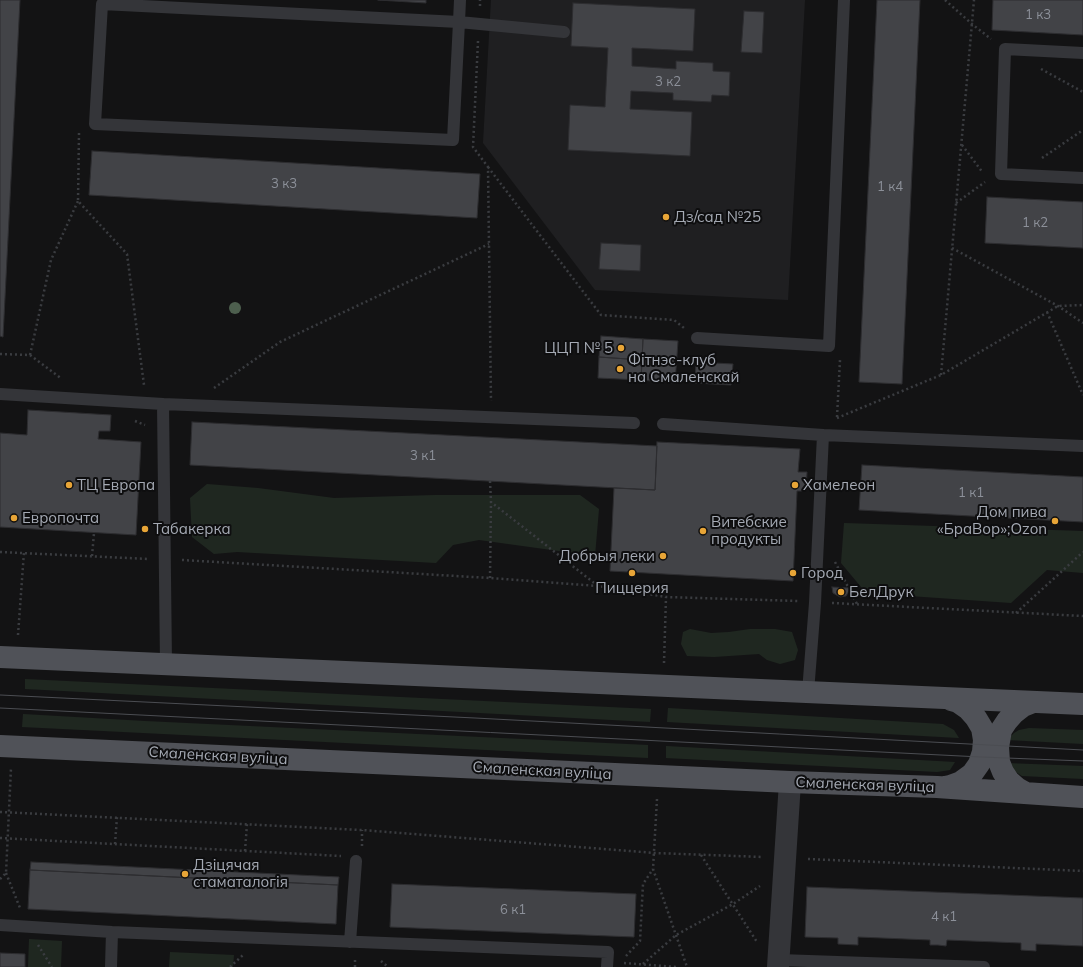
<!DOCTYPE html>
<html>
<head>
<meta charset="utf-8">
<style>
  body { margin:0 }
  canvas { display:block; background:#131314 }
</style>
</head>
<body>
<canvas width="1083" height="967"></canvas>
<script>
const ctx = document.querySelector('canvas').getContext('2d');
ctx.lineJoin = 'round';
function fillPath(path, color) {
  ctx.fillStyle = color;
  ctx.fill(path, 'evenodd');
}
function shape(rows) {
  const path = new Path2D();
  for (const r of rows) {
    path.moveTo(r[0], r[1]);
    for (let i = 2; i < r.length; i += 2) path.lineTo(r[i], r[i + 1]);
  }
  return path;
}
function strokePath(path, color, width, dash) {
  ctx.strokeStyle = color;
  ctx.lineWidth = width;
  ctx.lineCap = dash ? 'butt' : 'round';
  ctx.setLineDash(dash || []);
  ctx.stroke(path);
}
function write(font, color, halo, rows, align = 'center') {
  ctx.font = font + ' Mulish,sans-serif';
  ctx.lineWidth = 4;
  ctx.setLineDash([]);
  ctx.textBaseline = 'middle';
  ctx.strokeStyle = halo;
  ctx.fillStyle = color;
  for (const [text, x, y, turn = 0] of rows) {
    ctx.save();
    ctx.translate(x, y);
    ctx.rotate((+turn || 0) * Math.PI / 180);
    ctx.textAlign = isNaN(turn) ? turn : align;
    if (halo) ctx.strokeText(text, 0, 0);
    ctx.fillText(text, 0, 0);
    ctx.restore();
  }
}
const built = shape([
  [491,0,805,0,788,300,595,290,483,143]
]);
const green = shape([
  [207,484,258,488,334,498,435,495,580,495,599,509,595,556,479,540,453,545,436,563,237,552,214,554,192,537,190,498],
  [844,523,1083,531,1083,573,1047,570,1011,603,866,593,841,563],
  [690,629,711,633,729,632,750,629,775,629,792,632,798,650,795,660,780,664,767,660,759,654,714,657,687,656,681,644,683,632],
  [25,679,651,709,650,722,25,689],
  [668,708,943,724,954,730,959,738,667,722],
  [23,714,145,721,648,745,648,758,22,727],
  [1029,728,1083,730,1083,744,1007,740,1014,733,1019,730],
  [666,746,955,762,950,770,937,772,666,758],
  [1006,763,1083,766,1083,779,1022,776,1013,770],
  [29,939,62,941,61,967,28,967],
  [170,952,234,955,233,967,169,967]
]);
const building = shape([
  [0,0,20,0,3,337,0,336,0,0],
  [378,0,426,0,426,3,378,0],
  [877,0,920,0,902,384,859,382,877,0],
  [993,0,1083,0,1083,35,992,30,993,0],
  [573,3,695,9,693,51,632,48,632,66,676,69,676,61,713,63,713,71,730,72,729,96,712,95,711,102,673,100,673,93,631,91,630,109,692,112,690,156,568,150,570,105,605,107,608,48,571,46,573,3],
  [744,11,764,12,762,53,741,52,744,11],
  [92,151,480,174,477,218,89,195,92,151],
  [987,197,1083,202,1083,248,985,243,987,197],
  [601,243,641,245,640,271,599,269,601,243],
  [601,336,643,339,642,360,599,357,601,336],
  [643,339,678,341,675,383,641,380,643,339],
  [599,357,642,360,641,380,598,378,599,357],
  [696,362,733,364,731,385,695,383,696,362],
  [28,410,111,415,110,431,99,431,98,439,141,442,136,535,0,527,0,433,27,435,28,410],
  [192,422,657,446,655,490,190,465,192,422],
  [657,442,800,449,798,472,807,472,806,491,797,491,793,581,610,571,614,488,655,490,657,442],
  [862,465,1083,477,1083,522,859,510,862,465],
  [832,587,849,588,849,591,846,596,840,597,833,593,832,587],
  [31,862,339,877,338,885,30,870,31,862],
  [30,870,338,885,336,924,28,909,30,870],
  [392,884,636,894,634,937,390,927,392,884],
  [807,887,1083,898,1083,946,1036,944,1036,951,1021,950,1021,943,947,940,946,946,938,945,930,945,930,940,858,937,858,945,838,944,838,938,805,937,807,887],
  [0,953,25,954,25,967,0,967,0,953]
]);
const path = shape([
  [945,0,972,24,991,39],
  [480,6,480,0],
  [478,41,473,147,488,167,491,401],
  [1041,69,1083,92],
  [79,133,78,201,127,254,144,385],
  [962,145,983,173],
  [1042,158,1083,130],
  [488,167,601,315,674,320,684,328],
  [956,203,985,182],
  [952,248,1058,306,1083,323],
  [1047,312,1083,395],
  [0,354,30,355,51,260,78,201],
  [30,355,62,379],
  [941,375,974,0],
  [214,388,280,342,489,244],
  [837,417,840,360],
  [837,418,941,375,1058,306,1083,305],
  [135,421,145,425],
  [490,481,491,502,598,586],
  [0,552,149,559],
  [92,556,94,533],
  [182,560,490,578,598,586,666,597,799,601],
  [835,562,857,604],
  [490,578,491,502],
  [832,603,1083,616],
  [1016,613,1083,552],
  [18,635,24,552],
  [664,663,666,597],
  [657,799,653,869,687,967],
  [0,812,362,830,655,853,763,857],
  [0,838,341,856],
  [115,844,117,817],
  [362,846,362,830],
  [245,851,247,824],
  [701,855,757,942],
  [808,859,1083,871],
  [6,873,20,908],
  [0,879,6,873,11,768],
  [38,945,52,967],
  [626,956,640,941,643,884,653,869],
  [381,961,388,967],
  [624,963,677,967],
  [643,964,676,935,733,904,760,886],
  [230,967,243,955],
  [355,967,355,958]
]);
const lane = shape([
  [460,0,459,22,453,140,95,124,102,4,459,22,564,32],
  [1083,53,1005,49,1001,174,1083,178],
  [697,338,829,346,844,0],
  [0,394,163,404],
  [663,424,823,435,815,603,808,692],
  [823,435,1083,446],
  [166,664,163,404,634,423],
  [0,925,112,932,261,938,608,952,607,967],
  [350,942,356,861],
  [779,960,984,967],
  [111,967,112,932]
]);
const street = shape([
  [778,967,790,782]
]);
const primary = shape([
  [0,657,1083,704],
  [0,746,790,782,937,787,1083,797],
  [945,787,950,786,961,782,972,774,979,764,983,752,984,740,982,728,976,718,968,709,958,702,951,700],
  [1026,793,1017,788,1009,781,1003,772,999,762,998,747,1001,730,1007,721,1014,713,1023,706,1033,702]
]);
const tram = shape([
  [0,695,475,718,1083,750],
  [0,708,981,757,1083,761]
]);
const trees = [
  [235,308]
];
const markers = [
  [666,217,4,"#e8a537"],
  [621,348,4,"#e8a537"],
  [620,369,4,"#e8a537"],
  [69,485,4,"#e8a537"],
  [795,485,4,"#e8a537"],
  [14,518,4,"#e8a537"],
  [1055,521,4,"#e8a537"],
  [145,529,4,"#e8a537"],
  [703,531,4,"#e8a537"],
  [663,556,4,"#e8a537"],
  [632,573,4,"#e8a537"],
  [793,573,4,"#e8a537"],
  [841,592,4,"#e8a537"],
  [185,874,4,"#e8a537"]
];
const numberNames = [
  ["1 к3",1038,15],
  ["3 к2",668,82],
  ["3 к3",284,184],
  ["1 к4",890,187],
  ["1 к2",1035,223],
  ["3 к1",423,456],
  ["1 к1",971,493],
  ["6 к1",513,910],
  ["4 к1",944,917]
];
const poiNames = [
  ["Дз/сад №25",674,217],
  ["ЦЦП № 5",613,348,"right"],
  ["Фітнэс-клуб",628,360],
  ["на Смаленскай",628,377],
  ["ТЦ Европа",77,485],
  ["Хамелеон",803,485],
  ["Дом пива",1047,512,"right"],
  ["«БраВор»;Ozon",1047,529,"right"],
  ["Европочта",22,518],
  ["Витебские",711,522],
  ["продукты",711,539],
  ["Табакерка",153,529],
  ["Добрыя леки",655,556,"right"],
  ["Город",801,573],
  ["Пиццерия",632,588,"center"],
  ["БелДрук",849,592],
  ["Дзіцячая",193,865],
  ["стаматалогія",193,882]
];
const streetNames = [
  ["Смаленская вуліца",218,756,3],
  ["Смаленская вуліца",542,771,3],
  ["Смаленская вуліца",865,785,2]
];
fillPath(built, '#1f1f21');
fillPath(green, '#1f2720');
fillPath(building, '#424347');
strokePath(building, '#2d2d30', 1);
strokePath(path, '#3a3c40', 2.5, [2, 3]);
strokePath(lane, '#343539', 12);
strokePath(street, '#343539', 22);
strokePath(primary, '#505258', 22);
strokePath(tram, '#4b4d52', 1);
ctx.fillStyle = '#4d5f4e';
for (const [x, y] of trees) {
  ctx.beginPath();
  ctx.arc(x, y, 6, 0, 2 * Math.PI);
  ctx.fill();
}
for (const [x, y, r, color] of markers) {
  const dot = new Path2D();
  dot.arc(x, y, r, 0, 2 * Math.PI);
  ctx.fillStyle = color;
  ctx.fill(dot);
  strokePath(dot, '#0e0e0f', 1.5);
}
write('13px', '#8c9099', null, numberNames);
write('15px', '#a5aab4', '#0e0e0f', poiNames, 'left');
write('15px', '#a5aab4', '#0e0e0f', streetNames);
</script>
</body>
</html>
